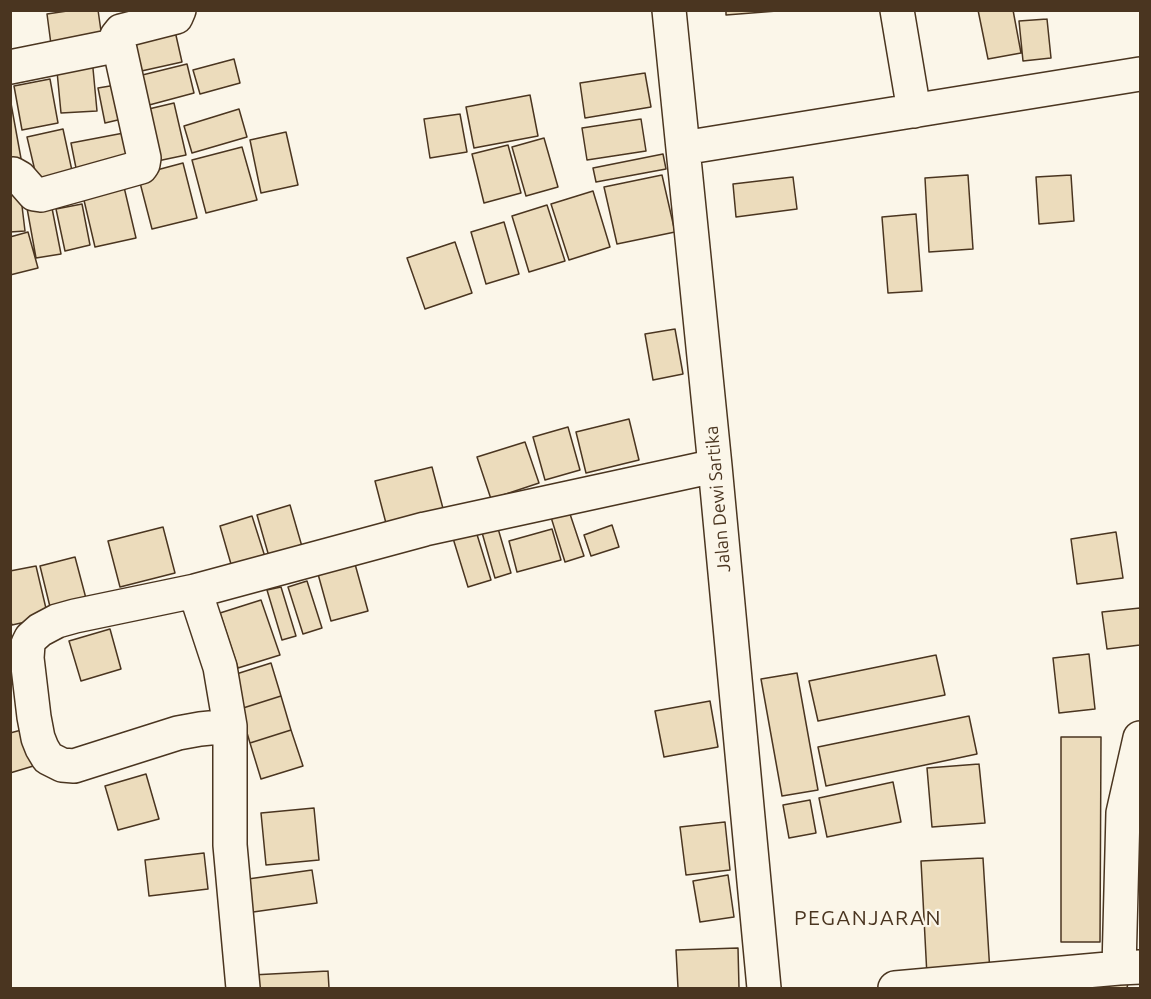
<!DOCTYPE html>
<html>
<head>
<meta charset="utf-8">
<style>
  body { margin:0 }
  #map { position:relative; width:1151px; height:999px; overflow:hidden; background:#fbf6e9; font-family:Ubuntu,sans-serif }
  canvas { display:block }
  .frame { position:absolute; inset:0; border:12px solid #4a3520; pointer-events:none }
</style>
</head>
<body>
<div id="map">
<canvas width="1151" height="999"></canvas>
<div class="frame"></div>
</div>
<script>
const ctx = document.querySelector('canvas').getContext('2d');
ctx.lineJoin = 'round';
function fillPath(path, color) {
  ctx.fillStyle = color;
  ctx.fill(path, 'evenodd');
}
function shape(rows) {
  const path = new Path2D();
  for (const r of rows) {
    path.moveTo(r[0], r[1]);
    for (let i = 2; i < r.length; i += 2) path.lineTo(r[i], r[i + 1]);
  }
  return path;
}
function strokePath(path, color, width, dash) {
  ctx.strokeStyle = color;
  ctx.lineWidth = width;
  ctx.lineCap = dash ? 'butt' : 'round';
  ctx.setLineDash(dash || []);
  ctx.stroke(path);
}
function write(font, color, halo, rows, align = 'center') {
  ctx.font = font + ' Ubuntu,sans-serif';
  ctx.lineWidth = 4.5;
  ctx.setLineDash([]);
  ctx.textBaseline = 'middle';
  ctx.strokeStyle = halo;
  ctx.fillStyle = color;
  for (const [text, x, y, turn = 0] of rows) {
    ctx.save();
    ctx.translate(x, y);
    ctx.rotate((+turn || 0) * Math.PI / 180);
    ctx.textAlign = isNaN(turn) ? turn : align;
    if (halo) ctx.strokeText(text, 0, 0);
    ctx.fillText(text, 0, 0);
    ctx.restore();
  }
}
const building = shape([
  [74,10,98,10,103,45,52,52,47,14,74,10],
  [726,10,777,10,777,11,726,15,726,10],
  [978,10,1013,10,1021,53,988,59,978,10],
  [1047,19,1051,58,1023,61,1019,21,1047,19],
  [175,31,182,62,128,74,120,44,175,31],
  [92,58,97,111,61,113,56,61,92,58],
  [234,59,240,83,200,94,193,70,234,59],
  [187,64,194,93,138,108,130,78,187,64],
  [645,73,651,107,585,118,580,83,645,73],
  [50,79,58,123,22,130,14,86,50,79],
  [116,85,122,119,105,123,98,88,116,85],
  [530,95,538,136,474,148,466,107,530,95],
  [10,98,22,164,10,166,10,98],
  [174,103,186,155,148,163,136,112,174,103],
  [239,109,247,137,192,153,184,126,239,109],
  [460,114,467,152,430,158,424,119,460,114],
  [641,119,646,151,587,160,582,128,641,119],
  [63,129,74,180,39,188,27,137,63,129],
  [129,132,134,163,77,173,71,143,129,132],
  [286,132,298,185,261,193,250,140,286,132],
  [544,138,558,187,526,196,512,147,544,138],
  [508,145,521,193,484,203,472,154,508,145],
  [242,147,257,200,206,213,192,160,242,147],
  [663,154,666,169,596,182,593,168,663,154],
  [183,163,197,218,152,229,138,175,183,163],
  [662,175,675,232,617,244,604,187,662,175],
  [968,175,973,249,929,252,925,178,968,175],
  [1071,175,1074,221,1039,224,1036,177,1071,175],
  [793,177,797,209,736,217,733,184,793,177],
  [19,181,25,231,10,232,10,182,19,181],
  [124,187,136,238,95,247,83,196,124,187],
  [593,191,610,247,569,260,551,204,593,191],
  [51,203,61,254,36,258,27,208,51,203],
  [82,204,90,245,65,251,56,209,82,204],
  [547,205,565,261,529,272,512,216,547,205],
  [916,214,922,291,888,293,882,217,916,214],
  [504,222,519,274,486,284,471,232,504,222],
  [28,232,38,268,10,275,10,237,28,232],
  [455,242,472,293,425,309,407,258,455,242],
  [675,329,683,374,653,380,645,334,675,329],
  [629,419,639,460,586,473,576,432,629,419],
  [568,427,580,470,545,480,533,437,568,427],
  [525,442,539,483,491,499,477,457,525,442],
  [432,467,445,516,388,531,375,481,432,467],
  [290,505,303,550,270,560,257,515,290,505],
  [568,508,584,556,565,562,550,514,568,508],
  [252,516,266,560,233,571,220,526,252,516],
  [497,525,511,573,495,578,481,529,497,525],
  [612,525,619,547,591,556,584,535,612,525],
  [163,527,175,573,120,587,108,541,163,527],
  [475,528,491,580,468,587,452,535,475,528],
  [552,529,561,560,517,572,509,541,552,529],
  [1116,532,1123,578,1077,584,1071,539,1116,532],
  [75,557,88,606,52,615,40,566,75,557],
  [355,564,368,611,331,621,318,574,355,564],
  [36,566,48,617,12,625,10,619,10,571,36,566],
  [307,581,322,628,303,634,288,587,307,581],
  [281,587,296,636,282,640,267,590,281,587],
  [261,600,280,655,238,668,220,613,261,600],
  [1140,608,1140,645,1107,649,1102,612,1140,608],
  [110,629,121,669,81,681,69,641,110,629],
  [1089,654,1095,709,1059,713,1053,658,1089,654],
  [936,655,945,695,818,721,809,681,936,655],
  [271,663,281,696,240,709,230,676,271,663],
  [797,673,818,790,782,796,761,679,797,673],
  [281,696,291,730,250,743,240,709,281,696],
  [710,701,718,747,664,757,655,711,710,701],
  [969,716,977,754,826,786,818,747,969,716],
  [29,728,40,764,10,773,10,733,29,728],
  [291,730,303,766,261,779,250,743,291,730],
  [1061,737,1101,737,1100,942,1061,942,1061,737],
  [979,764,985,823,932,827,927,768,979,764],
  [146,774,159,819,118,830,105,786,146,774],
  [893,782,901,822,827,837,819,798,893,782],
  [810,800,816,833,789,838,783,805,810,800],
  [314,808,319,860,266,865,261,813,314,808],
  [725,822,730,870,686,875,680,827,725,822],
  [204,853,208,889,149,896,145,860,204,853],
  [983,858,990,973,927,976,921,861,983,858],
  [312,870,317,903,246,913,241,880,312,870],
  [728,875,734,917,700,922,693,881,728,875],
  [738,948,739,988,678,988,676,950,738,948],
  [328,971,329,988,253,988,252,975,328,971],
  [1092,979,1128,983,1127,988,1091,988,1092,979]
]);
const minor = shape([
  [669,10,715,466,764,988],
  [897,10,914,111],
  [10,67,119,45],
  [683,148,1140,74],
  [10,175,13,174,20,178,34,194,41,195,141,167,143,164,144,158,117,36,121,31,176,17,179,10],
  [195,591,220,667,230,726,200,729,178,733,74,766,62,765,48,758,42,748,38,738,34,717,27,658,28,644,31,638,40,630,57,621,75,616,195,591,425,529,715,466],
  [230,726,230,845,243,988],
  [1119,968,1123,813,1140,738],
  [895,988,1119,968,1140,967]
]);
const streetNames = [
  ["Jalan Dewi Sartika",718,499,-95]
];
const quarterNames = [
  ["PEGANJARAN",868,918]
];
fillPath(building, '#ecdcbc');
strokePath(building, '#4a3520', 1.5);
strokePath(minor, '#4a3520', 36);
strokePath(minor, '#fbf6e9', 33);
write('18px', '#4a3520', '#fbf6e9', streetNames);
ctx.letterSpacing = '1.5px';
write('21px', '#4a3520', '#fbf6e9', quarterNames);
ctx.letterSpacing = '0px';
</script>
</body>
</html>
